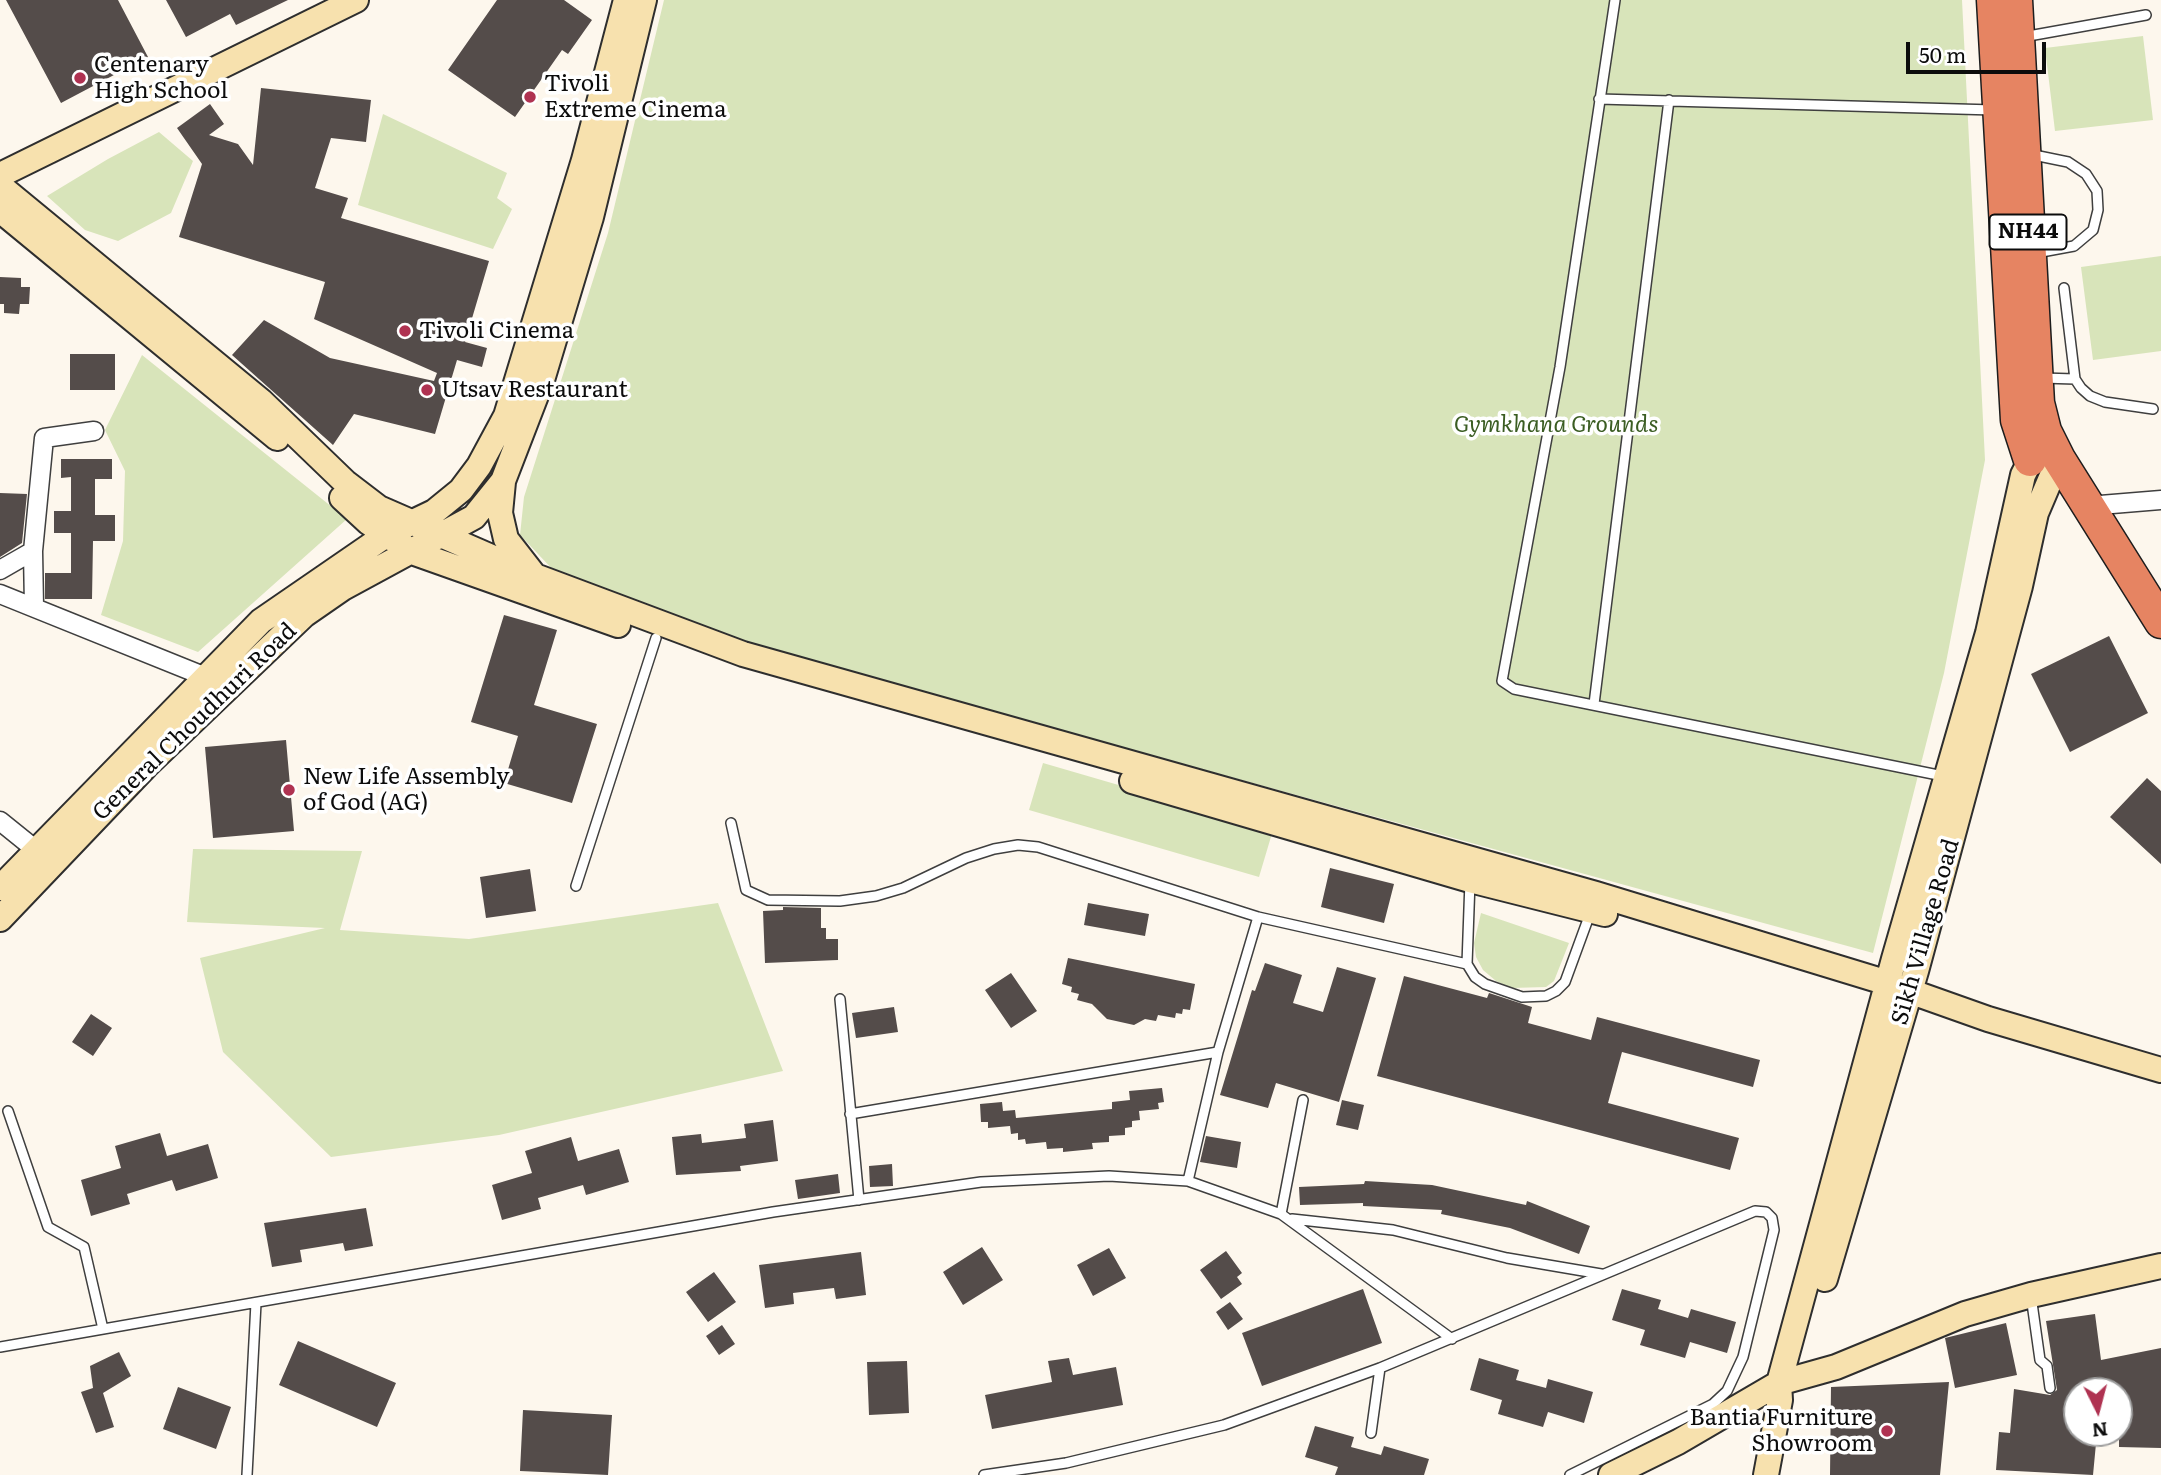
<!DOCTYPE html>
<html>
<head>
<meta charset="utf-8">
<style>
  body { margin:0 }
  #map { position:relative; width:2161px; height:1475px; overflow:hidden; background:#fdf7ed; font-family:Literata,serif }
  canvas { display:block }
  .north { position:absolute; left:2063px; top:1377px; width:70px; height:70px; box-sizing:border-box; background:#fff; border:2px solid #9e9e9e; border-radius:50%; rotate:174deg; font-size:19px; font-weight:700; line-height:28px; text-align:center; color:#0c0c0c }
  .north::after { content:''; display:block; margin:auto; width:24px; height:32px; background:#af3251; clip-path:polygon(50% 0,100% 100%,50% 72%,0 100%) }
  .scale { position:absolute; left:1906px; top:42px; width:140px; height:32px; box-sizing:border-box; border:4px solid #0c0c0c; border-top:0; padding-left:9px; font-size:21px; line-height:24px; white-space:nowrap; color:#0c0c0c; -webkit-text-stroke:5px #fff; paint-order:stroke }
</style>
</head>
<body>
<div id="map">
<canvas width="2161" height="1475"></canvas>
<div class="north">N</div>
<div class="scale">50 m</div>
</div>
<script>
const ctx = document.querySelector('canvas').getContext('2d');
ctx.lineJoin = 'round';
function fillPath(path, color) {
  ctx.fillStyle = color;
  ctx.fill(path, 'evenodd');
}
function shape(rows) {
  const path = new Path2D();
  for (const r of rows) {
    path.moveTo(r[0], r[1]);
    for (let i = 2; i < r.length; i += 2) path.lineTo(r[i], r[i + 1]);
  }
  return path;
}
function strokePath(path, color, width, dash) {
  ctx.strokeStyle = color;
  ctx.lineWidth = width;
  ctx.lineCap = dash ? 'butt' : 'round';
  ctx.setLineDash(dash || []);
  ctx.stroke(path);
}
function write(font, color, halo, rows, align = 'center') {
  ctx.font = font + ' Literata,serif';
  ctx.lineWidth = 7;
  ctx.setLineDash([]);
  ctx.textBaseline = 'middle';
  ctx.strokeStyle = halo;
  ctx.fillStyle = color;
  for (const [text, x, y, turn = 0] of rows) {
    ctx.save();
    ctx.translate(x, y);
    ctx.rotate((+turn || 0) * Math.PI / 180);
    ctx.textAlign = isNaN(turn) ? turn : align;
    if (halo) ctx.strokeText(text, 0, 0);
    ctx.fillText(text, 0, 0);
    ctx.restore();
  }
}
const green = shape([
  [664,0,1962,0,1985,460,1944,673,1873,953,745,644,556,573,520,535,524,497,608,233],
  [2143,36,2153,120,2055,131,2045,48],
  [383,114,507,173,497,198,512,209,493,249,358,205],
  [159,132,193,161,171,213,118,241,85,230,47,196,108,159],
  [2161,256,2161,351,2093,360,2081,267],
  [142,355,347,519,198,652,101,615,123,541,125,471,105,430],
  [1043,763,1273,830,1259,877,1029,810],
  [193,849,362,851,340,930,469,939,718,903,783,1071,499,1135,331,1157,223,1052,200,958,325,928,187,922],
  [1481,913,1569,943,1554,981,1546,987,1511,988,1496,981,1483,970,1476,957,1474,943]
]);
const building = shape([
  [6,0,118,0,148,57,61,103],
  [166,0,288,0,236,25,230,14,186,37],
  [497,0,564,0,592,20,568,54,562,50,515,117,448,70],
  [261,88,371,100,366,142,331,138,315,188,348,198,341,218,489,261,465,342,487,348,482,367,457,360,435,434,354,414,333,445,232,355,264,320,330,358,434,381,437,373,314,319,325,282,179,237,202,164,177,128,210,104,224,124,209,135,238,144,253,165],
  [0,277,21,278,21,287,30,287,29,304,20,304,19,314,4,313,4,304,0,304],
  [70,354,115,354,115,390,70,390],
  [61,459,112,459,112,479,95,479,95,515,115,515,115,541,93,541,92,599,45,599,45,573,71,573,71,533,54,533,54,511,71,511,71,477,61,478],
  [0,493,27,494,22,543,0,557],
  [504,615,557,630,534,705,597,724,572,803,504,783,518,736,471,722],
  [2109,636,2148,713,2070,752,2031,674],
  [286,740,294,831,213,838,205,747],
  [2147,778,2161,791,2161,864,2110,817],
  [1330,868,1394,884,1384,923,1321,907],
  [530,869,536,911,486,918,480,877],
  [1088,903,1149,914,1145,936,1084,925],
  [783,907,821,908,821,928,826,928,826,939,838,939,838,960,765,963,763,911,783,910],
  [1068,958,1195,984,1190,1010,1183,1009,1182,1014,1176,1013,1175,1018,1158,1015,1156,1021,1145,1019,1134,1025,1107,1019,1092,1004,1077,1000,1079,994,1071,992,1072,987,1062,984],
  [1265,963,1302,975,1293,1003,1323,1012,1337,967,1376,978,1339,1102,1276,1083,1268,1108,1220,1095,1252,990,1255,991],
  [1011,973,1037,1011,1011,1028,985,990],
  [1404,976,1487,998,1489,993,1532,1007,1528,1023,1591,1040,1597,1017,1760,1060,1753,1087,1622,1052,1608,1103,1739,1138,1730,1170,1377,1076],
  [894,1007,898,1032,856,1038,852,1013],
  [91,1014,112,1028,93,1056,72,1042],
  [1162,1088,1164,1102,1158,1103,1159,1109,1139,1111,1140,1120,1132,1121,1132,1127,1125,1128,1125,1135,1109,1136,1109,1142,1092,1143,1093,1149,1063,1152,1063,1148,1047,1149,1046,1142,1026,1144,1025,1139,1018,1140,1018,1133,1011,1134,1010,1126,988,1128,988,1122,981,1122,980,1104,1002,1102,1003,1111,1015,1110,1016,1118,1112,1109,1112,1102,1130,1100,1129,1091],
  [1342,1100,1364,1105,1358,1130,1336,1125],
  [773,1120,778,1161,740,1166,741,1171,676,1175,672,1137,701,1134,702,1143,746,1138,744,1124],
  [160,1133,167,1156,208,1144,218,1178,176,1191,172,1180,127,1194,130,1204,91,1216,81,1180,121,1168,115,1146],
  [1206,1136,1241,1142,1237,1168,1200,1162],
  [571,1137,578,1161,619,1149,629,1182,586,1195,583,1185,538,1198,541,1209,502,1220,492,1185,532,1173,525,1151],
  [892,1164,893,1186,870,1187,869,1166],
  [838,1174,840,1193,798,1199,795,1180],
  [1365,1181,1432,1185,1526,1205,1527,1201,1590,1226,1579,1254,1510,1228,1441,1214,1442,1210,1363,1206,1363,1203,1300,1205,1299,1187,1364,1184],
  [366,1208,373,1246,345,1251,343,1243,300,1250,302,1262,272,1267,264,1223],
  [982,1247,1003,1280,963,1305,943,1272],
  [1109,1248,1126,1278,1093,1296,1077,1265],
  [1226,1251,1242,1273,1237,1277,1242,1284,1221,1299,1200,1270],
  [861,1252,866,1295,836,1299,834,1288,793,1293,794,1304,765,1308,759,1265],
  [714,1272,736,1302,708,1322,686,1292],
  [1363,1289,1382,1343,1262,1386,1242,1333],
  [1622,1289,1661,1300,1658,1309,1688,1318,1691,1309,1736,1322,1727,1353,1690,1342,1685,1358,1640,1345,1645,1330,1612,1320],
  [1230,1302,1243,1319,1228,1330,1216,1312],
  [2095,1314,2101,1360,2161,1348,2161,1448,2119,1447,2119,1391,2077,1391,2077,1433,2097,1433,2093,1475,1996,1470,1999,1432,2010,1433,2014,1389,2050,1395,2057,1390,2046,1321],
  [2006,1323,2017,1375,1955,1388,1945,1338],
  [722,1325,735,1344,719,1355,706,1336],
  [298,1341,396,1383,377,1427,279,1385],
  [119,1352,131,1376,103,1393,114,1427,96,1433,81,1392,93,1388,90,1366],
  [1069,1358,1073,1375,1116,1367,1123,1405,992,1429,985,1395,1052,1382,1048,1361],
  [1479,1358,1519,1370,1516,1380,1546,1388,1548,1379,1593,1392,1584,1423,1548,1412,1543,1427,1498,1414,1502,1400,1470,1390],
  [907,1361,909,1413,869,1415,867,1362],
  [1949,1382,1940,1475,1830,1475,1831,1387],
  [178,1387,231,1407,216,1449,163,1429],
  [523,1410,612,1415,608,1475,520,1471],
  [1315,1426,1354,1437,1351,1447,1381,1455,1384,1446,1429,1459,1424,1475,1335,1475,1338,1467,1305,1457]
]);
const lane = shape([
  [1615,0,1560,367,1502,681,1514,689,1943,776],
  [2023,37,2146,15],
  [1599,99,1994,110],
  [2029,154,2068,162,2086,174,2097,191,2098,210,2093,230,2074,246,2036,253],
  [2064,288,2075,379,2081,388,2090,396,2105,402,2153,409],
  [2042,378,2075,379],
  [1594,704,1669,100],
  [731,823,746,890,768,900,840,901,876,896,903,888,966,858,994,849,1018,845,1038,847,1258,917,1467,964],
  [1470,881,1467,964,1475,977,1485,984,1522,997,1546,996,1556,991,1565,982,1591,911],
  [576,886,656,638],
  [840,999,859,1200],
  [8,1111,48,1227,84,1247,103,1329],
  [850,1114,1218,1052],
  [1188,1181,1218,1052,1258,917],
  [1281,1214,1303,1100],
  [1292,1219,1393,1230,1507,1258,1601,1274],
  [2031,1296,2040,1360,2047,1366,2050,1388],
  [0,1347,773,1212,981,1182,1109,1176,1188,1181,1281,1214,1452,1339],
  [1371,1433,1380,1368],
  [247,1475,256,1303],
  [984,1475,1066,1463,1224,1425,1380,1368,1755,1211,1766,1212,1772,1218,1774,1230,1743,1357,1727,1391,1713,1404,1570,1475]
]);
const street = shape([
  [2088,506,2161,500],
  [33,551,34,607],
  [0,570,33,551,44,438,94,431],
  [0,594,206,677],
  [0,821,36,850]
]);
const secondary = shape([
  [0,175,356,0],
  [0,186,261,401,345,482,379,508,535,576,743,654,1596,894,1878,980,1988,1019,2161,1070],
  [0,210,277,438],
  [503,482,500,513,506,539,534,575],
  [342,498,368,522,412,552,618,625],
  [1132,781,1470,880,1605,914],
  [0,888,261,621,386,535,434,512,461,490,479,466,506,416,584,160,626,0],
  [0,919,146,766,304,615,343,588,474,517,503,481,542,380,591,217,644,0],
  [1825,1279,1916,971,2020,586,2036,513,2059,459],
  [1611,1475,1678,1442,1779,1383,1836,1367,1965,1314,2031,1295,2161,1266],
  [1766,1475,1780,1400,1779,1383,1894,959,1988,633,2023,475,2038,446]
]);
const highway = shape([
  [1993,0,2017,420,2030,460],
  [2016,0,2038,403,2045,431,2059,459,2161,622]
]);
const markers = [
  [80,78,7,"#af3251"],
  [530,97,7,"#af3251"],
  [405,331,7,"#af3251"],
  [427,390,7,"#af3251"],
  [289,790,7,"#af3251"],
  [1887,1431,7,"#af3251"]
];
const shields = [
  [2028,232,77]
];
const shieldNames = [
  ["NH44",2028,232]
];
const poiNames = [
  ["Centenary",94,65],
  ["High School",94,91],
  ["Tivoli",544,84],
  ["Extreme Cinema",544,110],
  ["Tivoli Cinema",419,331],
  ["Utsav Restaurant",441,390],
  ["New Life Assembly",303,777],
  ["of God (AG)",303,803],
  ["Bantia Furniture",1873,1418,"right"],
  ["Showroom",1873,1444,"right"]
];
const parkNames = [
  ["Gymkhana Grounds",1556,425]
];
const streetNames = [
  ["General Choudhuri Road",195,722,-44],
  ["Sikh Village Road",1926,932,-74]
];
fillPath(green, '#d8e4ba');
fillPath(building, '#544c4a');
strokePath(lane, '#3f3f3f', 12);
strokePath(street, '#3f3f3f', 21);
strokePath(secondary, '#2e2e2e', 28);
strokePath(highway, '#1d1d1d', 35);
strokePath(lane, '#fff', 9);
strokePath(street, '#fff', 18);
strokePath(secondary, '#f7e1ae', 24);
strokePath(highway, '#e68462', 32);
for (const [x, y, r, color] of markers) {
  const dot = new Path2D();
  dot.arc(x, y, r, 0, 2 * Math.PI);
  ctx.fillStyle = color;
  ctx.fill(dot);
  strokePath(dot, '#fff', 2.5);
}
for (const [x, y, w] of shields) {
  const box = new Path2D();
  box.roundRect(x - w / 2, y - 17.5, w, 35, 5);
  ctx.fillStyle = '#fff';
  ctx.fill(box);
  strokePath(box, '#0c0c0c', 2);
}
write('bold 21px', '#0c0c0c', null, shieldNames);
write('23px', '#0c0c0c', '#fff', poiNames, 'left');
write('italic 23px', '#3b5d23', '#fff', parkNames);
write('23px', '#0c0c0c', '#fff', streetNames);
</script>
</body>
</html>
